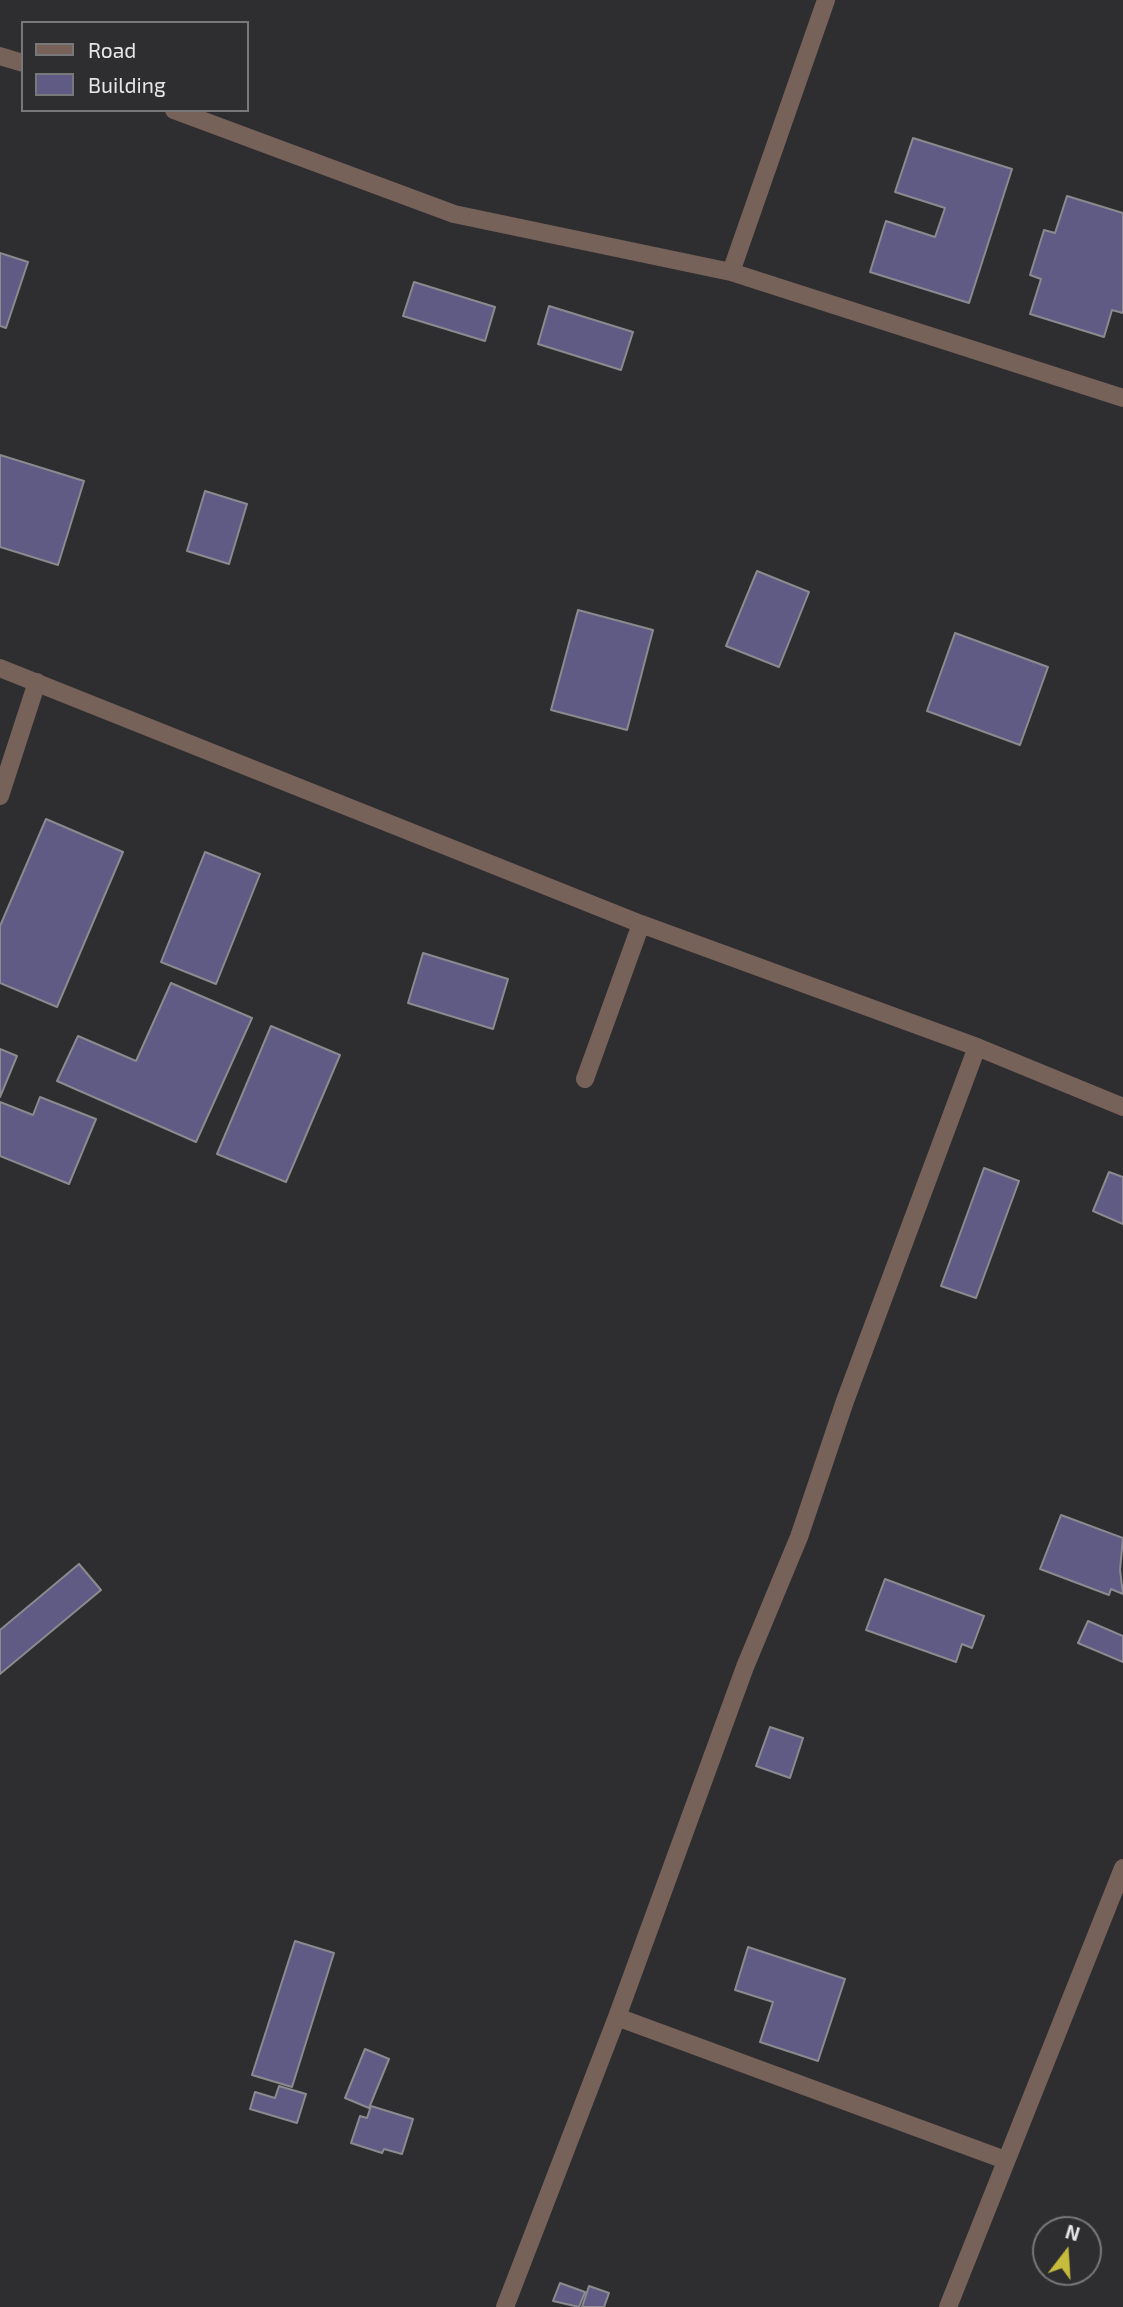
<!DOCTYPE html>
<html>
<head>
<meta charset="utf-8">
<style>
  body { margin:0 }
  #map { position:relative; width:1123px; height:2307px; overflow:hidden; background:#2e2e31; font-family:"Exo 2",sans-serif }
  canvas { display:block }
  .legend { position:absolute; left:21px; top:21px; width:228px; height:91px; box-sizing:border-box; background:#2e2e31; border:2px solid #78787b; margin:0; padding:9px 12px; list-style:none; font-size:21px; color:#e7e7e9 }
  .legend li { display:flex; align-items:center; gap:14px; height:35px }
  .legend b { width:35px; border:2px solid #78787b }
  .north { position:absolute; left:1032px; top:2216px; width:70px; height:70px; box-sizing:border-box; background:#2e2e31; border:2px solid #78787b; border-radius:50%; rotate:17deg; font-size:19px; font-weight:700; line-height:28px; text-align:center; color:#e7e7e9 }
  .north::after { content:''; display:block; margin:auto; width:24px; height:32px; background:#c7bb3c; clip-path:polygon(50% 0,100% 100%,50% 72%,0 100%) }
</style>
</head>
<body>
<div id="map">
<canvas width="1123" height="2307"></canvas>
<ul class="legend">
<li><b style="height:9px;background:#776259"></b>Road</li>
<li><b style="height:19px;background:#5f5b85"></b>Building</li>
</ul>
<div class="north">N</div>
</div>
<script>
const ctx = document.querySelector('canvas').getContext('2d');
ctx.lineJoin = 'round';
function fillPath(path, color) {
  ctx.fillStyle = color;
  ctx.fill(path, 'evenodd');
}
function shape(rows) {
  const path = new Path2D();
  for (const r of rows) {
    path.moveTo(r[0], r[1]);
    for (let i = 2; i < r.length; i += 2) path.lineTo(r[i], r[i + 1]);
  }
  return path;
}
function strokePath(path, color, width, dash) {
  ctx.strokeStyle = color;
  ctx.lineWidth = width;
  ctx.lineCap = dash ? 'butt' : 'round';
  ctx.setLineDash(dash || []);
  ctx.stroke(path);
}
const building = shape([
  [913,138,1012,169,969,303,870,272,886,221,935,237,945,208,895,192,913,138],
  [1067,196,1123,213,1123,313,1112,310,1104,337,1030,314,1041,279,1030,275,1044,230,1055,233,1067,196],
  [0,253,28,262,6,328,0,326,0,253],
  [414,282,495,307,485,341,403,316,414,282],
  [549,306,633,332,621,370,538,344,549,306],
  [0,455,84,481,58,565,0,547,0,455],
  [205,491,247,504,229,564,187,551,205,491],
  [757,571,809,592,779,667,726,646,757,571],
  [578,610,653,630,627,730,551,710,578,610],
  [955,633,1048,667,1020,745,927,711,955,633],
  [46,819,123,852,57,1007,0,983,0,926,46,819],
  [205,852,260,874,216,984,161,962,205,852],
  [423,953,508,979,493,1029,408,1003,423,953],
  [171,983,252,1018,196,1142,57,1081,78,1036,136,1061,171,983],
  [271,1026,340,1055,286,1182,217,1154,271,1026],
  [0,1049,17,1056,0,1097,0,1049],
  [40,1097,96,1119,69,1184,0,1156,0,1102,33,1115,40,1097],
  [984,1168,1019,1181,976,1298,941,1286,984,1168],
  [1109,1172,1123,1177,1123,1224,1093,1211,1109,1172],
  [1061,1515,1123,1538,1120,1570,1123,1594,1111,1589,1109,1595,1040,1569,1061,1515],
  [79,1564,101,1590,0,1674,0,1630,79,1564],
  [885,1579,984,1616,972,1648,962,1644,956,1662,866,1630,885,1579],
  [1088,1621,1123,1636,1123,1662,1078,1643,1088,1621],
  [770,1727,803,1738,790,1778,756,1766,770,1727],
  [295,1941,334,1953,292,2087,252,2075,295,1941],
  [748,1947,845,1979,818,2061,760,2042,773,2002,735,1990,748,1947],
  [365,2049,389,2059,369,2108,345,2098,365,2049],
  [279,2086,306,2094,297,2123,250,2109,255,2092,275,2098,279,2086],
  [371,2106,413,2119,402,2154,384,2149,382,2153,351,2143,360,2116,367,2118,371,2106],
  [560,2283,585,2292,579,2307,553,2301,560,2283],
  [589,2286,609,2293,604,2307,582,2307,589,2286]
]);
const minor = shape([
  [0,56,23,63],
  [174,110,454,214,731,272,1123,398],
  [731,272,826,0],
  [0,668,641,924,977,1047,1123,1107],
  [0,796,37,682],
  [585,1079,641,924],
  [617,2017,1005,2160],
  [505,2307,617,2017,745,1667,799,1537,845,1401,977,1047],
  [948,2307,1123,1868]
]);
fillPath(building, '#5f5b85');
strokePath(building, '#8b8a8e', 2);
strokePath(minor, '#776259', 18);
</script>
</body>
</html>
